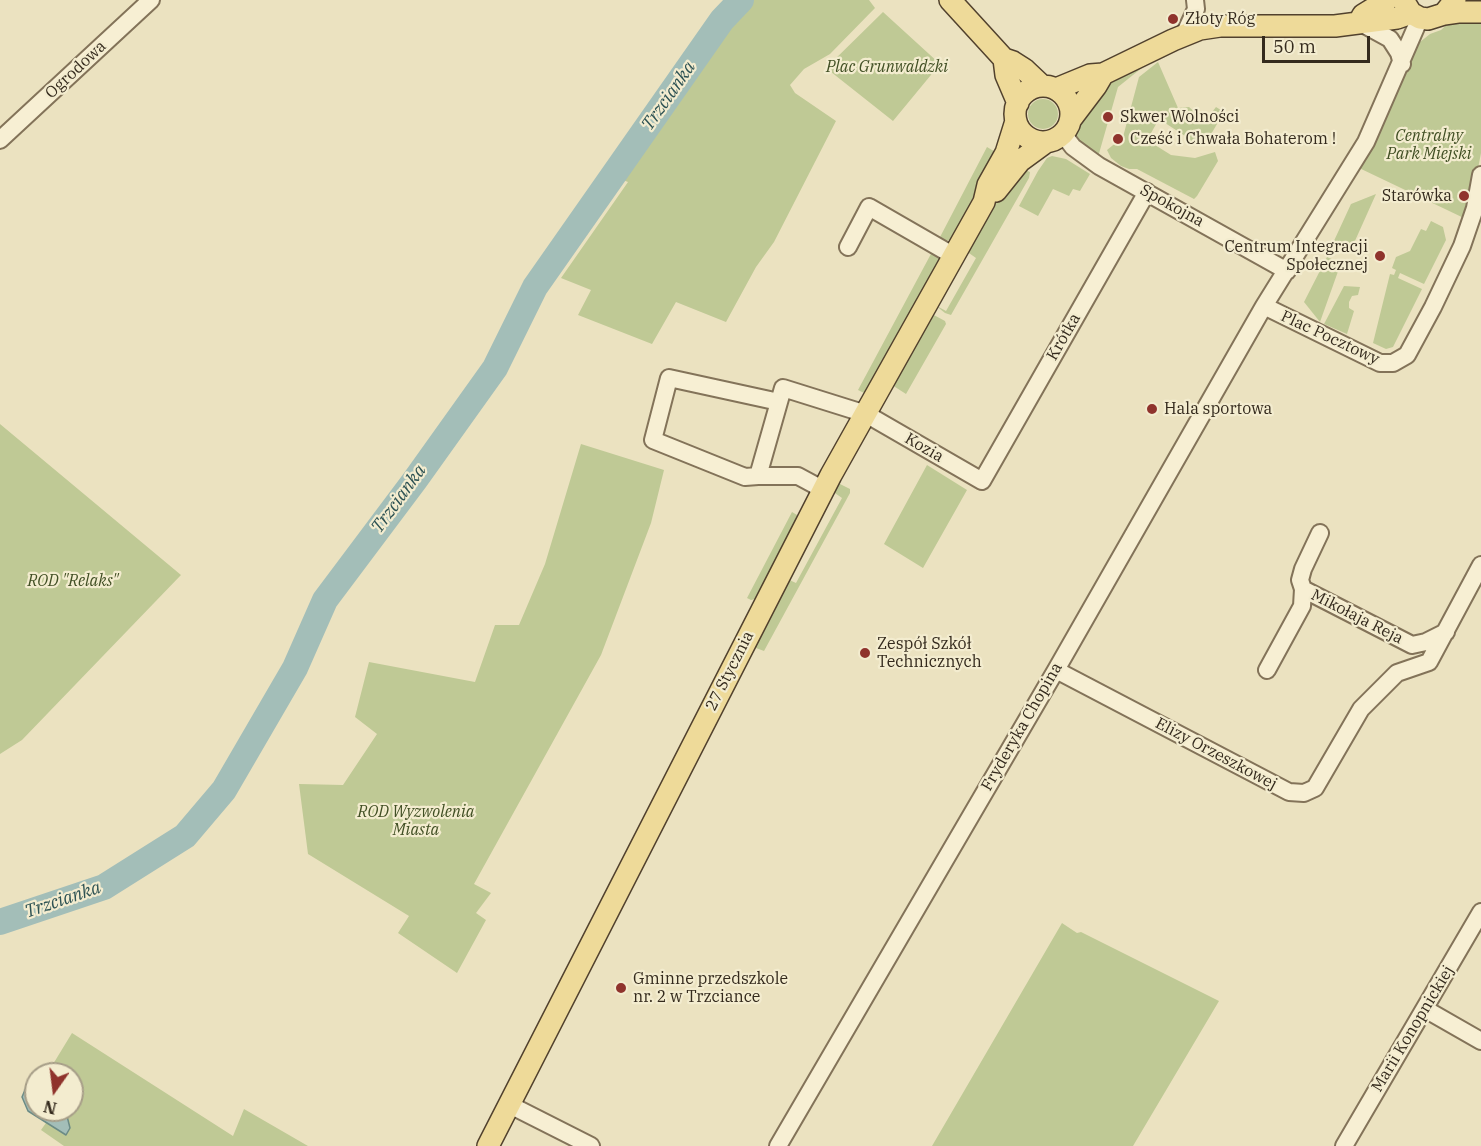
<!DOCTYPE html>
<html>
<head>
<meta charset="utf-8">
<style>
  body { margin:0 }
  #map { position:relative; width:1481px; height:1146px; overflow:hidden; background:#ebe2c0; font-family:"IBM Plex Serif",serif }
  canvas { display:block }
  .north { position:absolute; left:24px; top:1062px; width:60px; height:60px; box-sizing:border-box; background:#f3eccf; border:2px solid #a79e88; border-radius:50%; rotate:194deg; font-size:16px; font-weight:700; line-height:24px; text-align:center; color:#342a1d }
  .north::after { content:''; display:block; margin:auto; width:21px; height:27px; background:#8f332c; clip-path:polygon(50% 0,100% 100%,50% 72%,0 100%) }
  .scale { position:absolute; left:1262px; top:36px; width:108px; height:27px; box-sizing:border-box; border:3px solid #342a1d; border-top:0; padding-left:8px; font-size:18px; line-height:21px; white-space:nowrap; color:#342a1d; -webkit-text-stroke:4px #f3eccf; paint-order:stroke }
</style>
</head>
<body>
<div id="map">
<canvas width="1481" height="1146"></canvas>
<div class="north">N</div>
<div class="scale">50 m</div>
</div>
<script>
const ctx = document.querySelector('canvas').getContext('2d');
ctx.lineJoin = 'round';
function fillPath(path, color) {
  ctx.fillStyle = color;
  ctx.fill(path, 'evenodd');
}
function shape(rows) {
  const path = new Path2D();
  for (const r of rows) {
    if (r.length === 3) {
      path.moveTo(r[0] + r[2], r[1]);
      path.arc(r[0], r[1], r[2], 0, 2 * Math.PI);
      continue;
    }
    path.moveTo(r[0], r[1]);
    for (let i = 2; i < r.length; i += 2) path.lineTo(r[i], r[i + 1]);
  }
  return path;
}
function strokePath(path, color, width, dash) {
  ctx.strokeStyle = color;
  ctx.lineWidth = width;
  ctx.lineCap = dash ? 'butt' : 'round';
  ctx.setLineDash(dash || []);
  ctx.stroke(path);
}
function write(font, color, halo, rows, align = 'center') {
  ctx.font = font + ' "IBM Plex Serif",serif';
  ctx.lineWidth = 4.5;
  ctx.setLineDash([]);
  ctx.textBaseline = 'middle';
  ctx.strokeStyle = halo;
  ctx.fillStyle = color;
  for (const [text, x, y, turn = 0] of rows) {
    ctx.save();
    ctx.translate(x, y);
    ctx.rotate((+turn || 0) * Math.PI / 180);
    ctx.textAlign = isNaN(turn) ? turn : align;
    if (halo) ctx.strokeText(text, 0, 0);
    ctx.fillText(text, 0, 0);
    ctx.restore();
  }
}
const green = shape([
  [743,0,869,0,875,8,830,54,804,69,790,85,795,93,836,121,774,242,756,267,726,322,676,302,652,344,578,315,591,290,561,278,628,182,615,177,723,21],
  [883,12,940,64,893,121,826,68],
  [1453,19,1481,22,1481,153,1468,220,1357,167,1373,142,1420,42,1430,34,1441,30],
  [1153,59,1118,87,1098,157,1075,138,1076,124,1110,82],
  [1158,62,1178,108,1189,107,1199,116,1203,112,1209,116,1216,107,1224,112,1210,136,1211,142,1200,146,1190,144,1185,136,1159,119,1147,140,1171,155,1195,158,1215,152,1218,161,1197,196,1194,199,1137,169,1129,169,1121,166,1111,158,1107,150,1123,137,1139,77],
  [1043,114,15],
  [987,147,997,153,951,240,942,241,939,239],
  [1052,156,1066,159,1090,174,1080,191,1073,189,1069,196,1053,189,1038,216,1019,206,1038,171,1047,158],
  [1020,168,1030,172,1029,178,951,315,945,313,935,305,946,311,976,258,966,251,1011,177],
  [1376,194,1350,252,1333,243,1351,204],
  [1431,221,1443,227,1446,240,1424,284,1400,273,1398,278,1422,289,1393,347,1386,349,1373,343,1390,274,1394,275,1396,270,1392,268,1396,257,1410,251,1421,229,1426,231],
  [932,252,939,255,940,260,865,393,862,392,858,390],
  [1327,257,1341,263,1320,322,1304,302],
  [1344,286,1360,287,1358,295,1352,296,1349,302,1349,308,1354,311,1347,334,1324,324],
  [932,314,945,321,946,324,906,394,892,385],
  [0,424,181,575,22,740,0,754],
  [581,444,664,470,651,523,601,655,474,884,491,893,476,913,486,920,457,973,398,933,409,916,308,854,299,784,343,785,377,734,355,717,369,662,475,682,495,625,519,625,545,564],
  [927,465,967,490,923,568,884,544],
  [836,482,850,489,850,493,764,651,756,648,754,645,785,578,796,583,842,498,832,491],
  [792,512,797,515,797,519,755,599,751,600,747,598],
  [1062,923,1077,933,1081,932,1219,1001,1133,1146,932,1146],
  [72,1033,233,1136,244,1109,308,1146,64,1146,41,1130,55,1110,72,1110,72,1074,47,1074]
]);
const water = shape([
  [30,1078,36,1082,36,1110,70,1110,67,1116,70,1128,66,1135,28,1111,22,1097,30,1078]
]);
const river = shape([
  [0,922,104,887,185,836,224,790,295,668,325,600,415,480,495,368,535,287,722,20,741,0]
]);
const minor = shape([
  [1359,22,1390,39,1399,53,1402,64],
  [1184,35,1196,9,1195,0],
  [1063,134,1073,147,1099,166,1287,271],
  [0,140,151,0],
  [848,247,869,207,954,256],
  [1264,306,1380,363,1393,363,1407,355,1433,307,1462,246,1475,208,1481,175],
  [758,476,745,477,653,440,669,378,779,402],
  [824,490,798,476,758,476,783,388,866,414,982,481,1147,192],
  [1303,589,1412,645,1426,642,1446,632],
  [1056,670,1289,792,1304,793,1315,788,1361,709,1397,673,1429,662,1481,565],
  [1267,670,1302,606,1303,589,1300,580,1303,569,1320,533],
  [1425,1009,1481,1041],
  [510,1105,591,1146],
  [778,1146,1056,670,1264,306,1366,142,1420,18],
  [1344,1146,1481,912]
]);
const major = shape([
  [950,0,1004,59,1013,62,1024,69,1042,86],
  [1403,0,1411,13,1420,18,1428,19,1444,14,1455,0],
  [1444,14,1458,12,1481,12],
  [1359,22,1363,15,1387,0],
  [1004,59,1006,75,1018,103],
  [1043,114,28],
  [1056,89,1090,75,1103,74,1173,40,1200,29,1220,26,1335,26,1397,18,1411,13],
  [1071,119,1096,86,1103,74],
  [996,191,1020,161,1046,142],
  [488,1146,831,475,984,202,988,185,1006,153,1016,121]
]);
const markers = [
  [1173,19,6,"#8f332c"],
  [1108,117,6,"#8f332c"],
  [1118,139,6,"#8f332c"],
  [1464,196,6,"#8f332c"],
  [1380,256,6,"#8f332c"],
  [1152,409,6,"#8f332c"],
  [865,653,6,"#8f332c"],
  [621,988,6,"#8f332c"]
];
const poiNames = [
  ["Złoty Róg",1185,19],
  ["Skwer Wolności",1120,117],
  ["Cześć i Chwała Bohaterom !",1130,139],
  ["Starówka",1452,196,"right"],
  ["Centrum Integracji",1368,247,"right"],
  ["Społecznej",1368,265,"right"],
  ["Hala sportowa",1164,409],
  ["Zespół Szkół",877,644],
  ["Technicznych",877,662],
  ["Gminne przedszkole",633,979],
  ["nr. 2 w Trzciance",633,997]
];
const parkNames = [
  ["Plac Grunwaldzki",887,67],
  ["Centralny",1429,136],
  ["Park Miejski",1429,154],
  ["ROD \"Relaks\"",73,581],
  ["ROD Wyzwolenia",416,812],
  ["Miasta",416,830]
];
const streetNames = [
  ["Ogrodowa",76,70,-43],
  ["Spokojna",1172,206,29],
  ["Krótka",1064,337,-60],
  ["Plac Pocztowy",1330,338,25],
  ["Kozia",924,448,30],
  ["Mikołaja Reja",1357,617,27],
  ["27 Stycznia",730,671,-63],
  ["Fryderyka Chopina",1022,727,-60],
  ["Elizy Orzeszkowej",1216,754,28],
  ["Marii Konopnickiej",1413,1029,-59]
];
const waterNames = [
  ["Trzcianka",669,96,-55],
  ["Trzcianka",399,499,-54],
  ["Trzcianka",63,900,-19]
];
fillPath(green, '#bfc995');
fillPath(water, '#a3beb8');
strokePath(water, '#6b8b85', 1.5);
strokePath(river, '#a3beb8', 26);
strokePath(minor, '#837359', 20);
strokePath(major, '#51412d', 24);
strokePath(minor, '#f7efd3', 16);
strokePath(major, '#eeda99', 21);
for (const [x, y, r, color] of markers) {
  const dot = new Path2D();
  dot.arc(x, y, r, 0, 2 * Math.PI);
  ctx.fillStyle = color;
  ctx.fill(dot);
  strokePath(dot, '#f3eccf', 2);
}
write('16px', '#342a1d', '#f3eccf', poiNames, 'left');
write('italic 16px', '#414f24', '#f3eccf', parkNames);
write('16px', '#342a1d', '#f3eccf', streetNames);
write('italic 18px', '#2d5253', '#f3eccf', waterNames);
</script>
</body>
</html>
